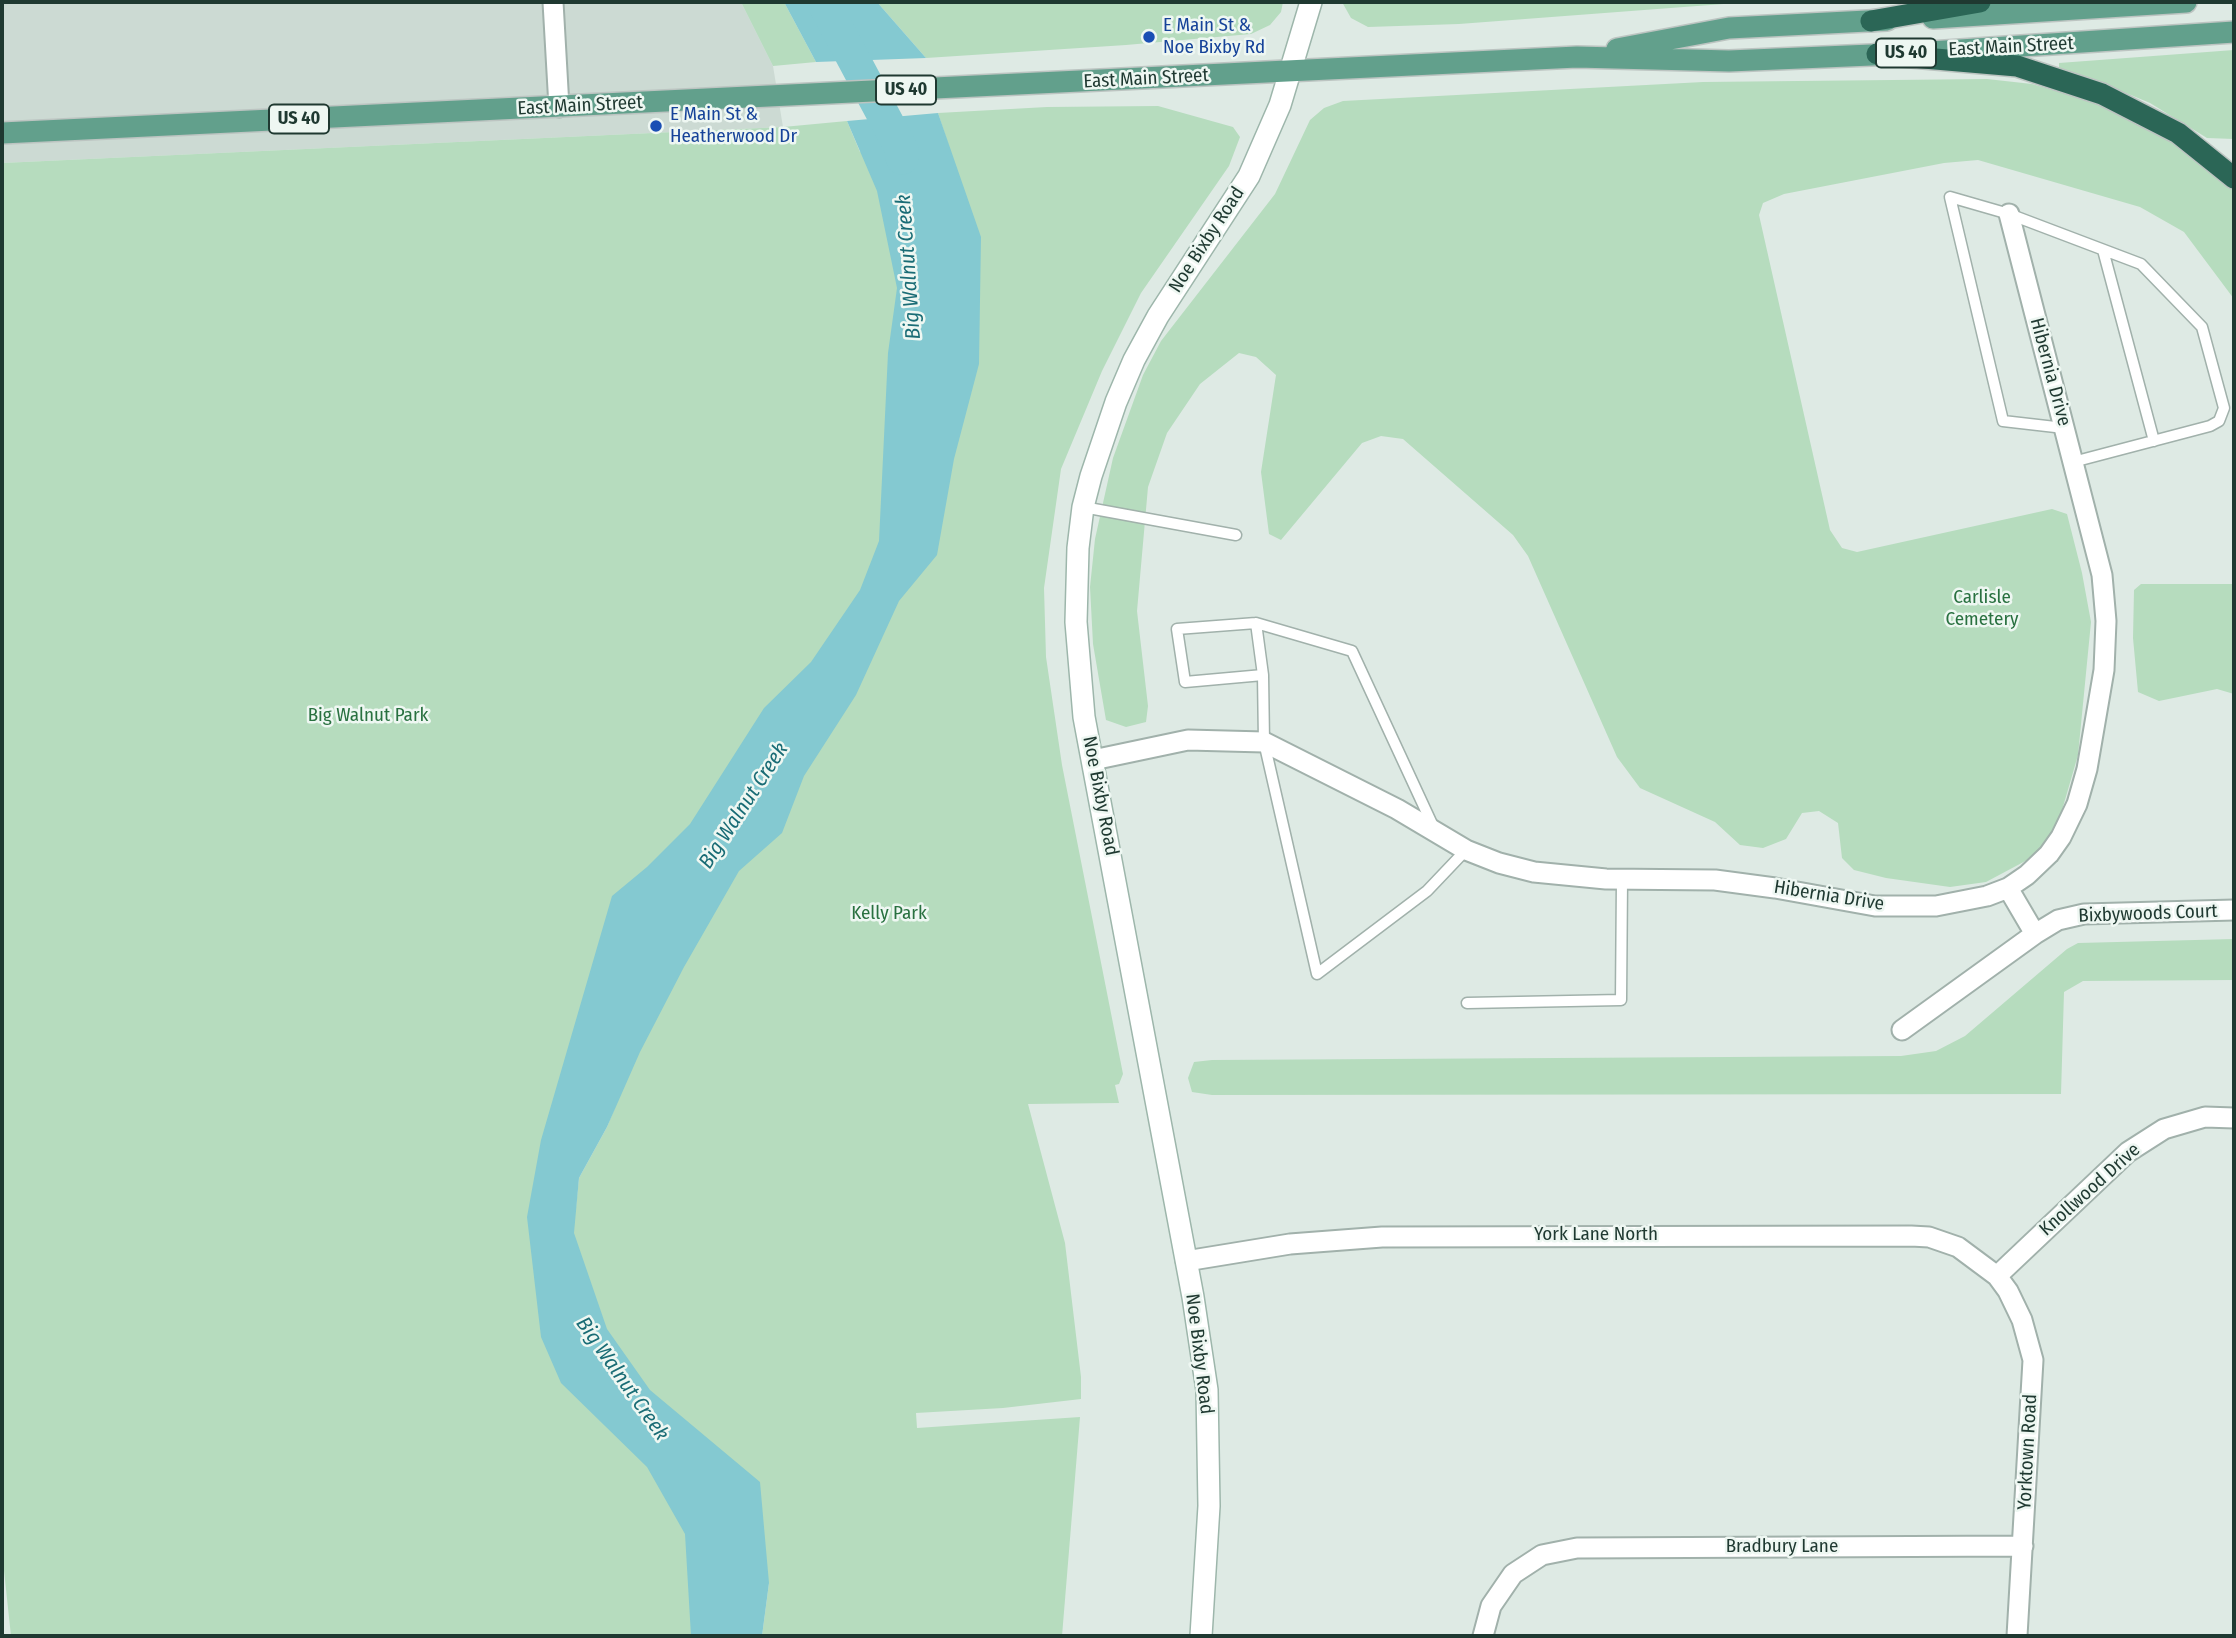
<!DOCTYPE html>
<html>
<head>
<meta charset="utf-8">
<style>
  body { margin:0 }
  #map { position:relative; width:2236px; height:1638px; overflow:hidden; background:#deeae4; font-family:"Fira Sans Condensed",sans-serif }
  canvas { display:block }
  .frame { position:absolute; inset:0; border:4px solid #1f3931; pointer-events:none }
</style>
</head>
<body>
<div id="map">
<canvas width="2236" height="1638"></canvas>
<div class="frame"></div>
</div>
<script>
const ctx = document.querySelector('canvas').getContext('2d');
ctx.lineJoin = 'round';
function fillPath(path, color) {
  ctx.fillStyle = color;
  ctx.fill(path, 'evenodd');
}
function shape(rows) {
  const path = new Path2D();
  for (const r of rows) {
    path.moveTo(r[0], r[1]);
    for (let i = 2; i < r.length; i += 2) path.lineTo(r[i], r[i + 1]);
  }
  return path;
}
function strokePath(path, color, width, dash) {
  ctx.strokeStyle = color;
  ctx.lineWidth = width;
  ctx.lineCap = dash ? 'butt' : 'round';
  ctx.setLineDash(dash || []);
  ctx.stroke(path);
}
function write(font, color, halo, rows, align = 'center') {
  ctx.font = font + ' "Fira Sans Condensed",sans-serif';
  ctx.lineWidth = 5;
  ctx.setLineDash([]);
  ctx.textBaseline = 'middle';
  ctx.strokeStyle = halo;
  ctx.fillStyle = color;
  for (const [text, x, y, turn = 0] of rows) {
    ctx.save();
    ctx.translate(x, y);
    ctx.rotate((+turn || 0) * Math.PI / 180);
    ctx.textAlign = isNaN(turn) ? turn : align;
    if (halo) ctx.strokeText(text, 0, 0);
    ctx.fillText(text, 0, 0);
    ctx.restore();
  }
}
const built = shape([
  [2,2,741,2,773,66,783,127,2,163]
]);
const green = shape([
  [741,2,784,2,816,62,773,66],
  [877,2,1283,2,1281,12,1270,25,1251,34,1126,45,926,58],
  [1342,2,1750,2,1459,24,1368,27,1351,18],
  [2234,50,2234,139,2207,138,2150,103,2102,83,2059,69,2059,63],
  [1987,79,2032,84,2098,103,2189,150,2234,190,2234,299,2184,232,2140,207,1978,160,1944,163,1784,194,1763,203,1759,215,1830,530,1842,548,1857,552,2052,509,2067,514,2082,573,2091,622,2078,755,2056,831,2031,858,1986,882,1950,887,1886,878,1854,870,1842,858,1838,823,1819,811,1802,813,1786,839,1763,848,1740,845,1715,822,1640,788,1617,757,1528,556,1513,535,1403,439,1381,436,1362,443,1281,540,1269,534,1261,472,1276,375,1256,357,1239,353,1200,384,1167,433,1148,487,1137,611,1148,706,1146,722,1126,727,1106,720,1093,644,1090,587,1095,539,1113,458,1143,375,1161,341,1275,194,1310,120,1324,108,1343,101,1703,82],
  [1158,106,1233,127,1240,137,1229,166,1141,293,1102,371,1061,469,1044,588,1046,657,1062,765,1123,1074,1119,1084,1115,1085,1119,1103,1028,1104,1065,1243,1081,1377,1081,1399,1003,1408,916,1413,917,1428,1080,1417,1062,1636,762,1636,769,1583,719,1636,11,1636,2,1552,2,163,783,127,847,121,860,152,949,147,938,113,1047,107],
  [616,1105,607,1127,579,1178,576,1207,565,1186],
  [2141,584,2234,584,2234,694,2217,689,2159,701,2138,692,2133,638,2134,590],
  [2234,939,2234,980,2083,981,2064,992,2061,1094,1212,1095,1192,1092,1188,1078,1194,1062,1212,1060,1901,1056,1936,1051,1965,1036,2067,949,2078,943]
]);
const water = shape([
  [784,2,877,2,926,58,816,62],
  [938,113,981,237,979,364,954,459,937,555,899,601,856,695,804,776,782,833,739,871,684,967,640,1052,607,1127,579,1178,574,1233,607,1329,650,1390,760,1482,769,1583,762,1636,691,1636,685,1534,647,1467,561,1383,541,1337,527,1217,541,1140,612,896,647,867,690,824,764,708,811,662,860,590,879,541,888,353,897,288,877,191,847,121]
]);
const river = shape([
  [823,2,902,150,902,158]
]);
const lane = shape([
  [2103,250,2154,441],
  [2064,428,2003,421,1950,197,2009,214,2141,264,2202,327,2224,408,2219,421,2210,426,2073,462],
  [1083,507,1236,535],
  [1256,623,1263,675],
  [1433,826,1352,651,1256,623,1177,629,1185,682,1263,675,1264,742,1317,974,1427,891,1466,850],
  [1467,1003,1621,1000,1622,880]
]);
const street = shape([
  [553,2,559,107],
  [1093,760,1188,740,1264,742,1397,809,1466,850,1499,863,1534,872,1606,879,1715,880,1775,888,1875,906,1936,906,1987,896,2008,888,2027,875,2049,854,2061,837,2077,804,2087,769,2104,670,2106,621,2102,575,2009,214],
  [2008,888,2035,934,2058,920,2084,914,2234,910],
  [1902,1030,2035,934],
  [1186,1261,1290,1244,1382,1237,1911,1236,1929,1237,1958,1247,1997,1276,2008,1291,2022,1320,2033,1360,2017,1636],
  [1997,1276,2128,1152,2164,1129,2205,1117,2234,1118],
  [1483,1636,1491,1606,1513,1574,1542,1555,1577,1548,2023,1546]
]);
const secondary = shape([
  [1201,1636,1209,1506,1207,1390,1193,1297,1084,717,1076,622,1078,548,1083,507,1091,476,1116,402,1134,360,1158,316,1249,176,1280,105,1311,2]
]);
const primary = shape([
  [1933,18,2186,2],
  [1617,49,1729,28,1887,20],
  [1930,52,2234,32],
  [2,133,1577,57,1729,61,1895,54]
]);
const highway = shape([
  [1871,21,1980,2],
  [1877,54,2017,66,2102,94,2178,133,2234,178]
]);
const markers = [
  [1149,37,7,"#1a4fb4"],
  [656,126,7,"#1a4fb4"]
];
const shields = [
  [1906,53,60],
  [906,90,60],
  [299,119,60]
];
const shieldNames = [
  ["US 40",1906,53],
  ["US 40",906,90],
  ["US 40",299,119]
];
const transitNames = [
  ["E Main St &",1163,26],
  ["Noe Bixby Rd",1163,48],
  ["E Main St &",670,115],
  ["Heatherwood Dr",670,137]
];
const streetNames = [
  ["East Main Street",2011,47,-3],
  ["East Main Street",1146,79,-3],
  ["East Main Street",580,106,-3],
  ["Noe Bixby Road",1207,240,-57],
  ["Hibernia Drive",2050,372,75],
  ["Noe Bixby Road",1100,796,79],
  ["Hibernia Drive",1829,896,9],
  ["Bixbywoods Court",2148,914,-2],
  ["Knollwood Drive",2090,1190,-42],
  ["York Lane North",1596,1235],
  ["Noe Bixby Road",1199,1354,83],
  ["Yorktown Road",2028,1452,-87],
  ["Bradbury Lane",1782,1547]
];
const parkNames = [
  ["Carlisle",1982,598],
  ["Cemetery",1982,620],
  ["Big Walnut Park",368,716],
  ["Kelly Park",889,914]
];
const waterNames = [
  ["Big Walnut Creek",909,267,-94],
  ["Big Walnut Creek",744,806,-57],
  ["Big Walnut Creek",622,1379,55]
];
fillPath(built, '#ccdad3');
fillPath(green, '#b6dcbe');
fillPath(water, '#84c9d1');
strokePath(river, '#84c9d1', 33);
strokePath(lane, '#a1b1ab', 13);
strokePath(street, '#a1b1ab', 23);
strokePath(secondary, '#9db6ab', 24);
strokePath(primary, '#bcc4c1', 24);
strokePath(highway, '#bcc4c1', 24);
strokePath(lane, '#fff', 10);
strokePath(street, '#fff', 19);
strokePath(secondary, '#fff', 21);
strokePath(primary, '#62a08c', 21);
strokePath(highway, '#2b6656', 21);
for (const [x, y, r, color] of markers) {
  const dot = new Path2D();
  dot.arc(x, y, r, 0, 2 * Math.PI);
  ctx.fillStyle = color;
  ctx.fill(dot);
  strokePath(dot, '#eef7f2', 2.5);
}
for (const [x, y, w] of shields) {
  const box = new Path2D();
  box.roundRect(x - w / 2, y - 14.5, w, 29, 5);
  ctx.fillStyle = '#eef7f2';
  ctx.fill(box);
  strokePath(box, '#1f3931', 2);
}
write('bold 18px', '#1f3931', null, shieldNames);
write('19px', '#164399', '#eef7f2', transitNames, 'left');
write('19px', '#1f3931', '#eef7f2', streetNames);
write('19px', '#297140', '#eef7f2', parkNames);
write('italic 21px', '#196c75', '#eef7f2', waterNames);
</script>
</body>
</html>
